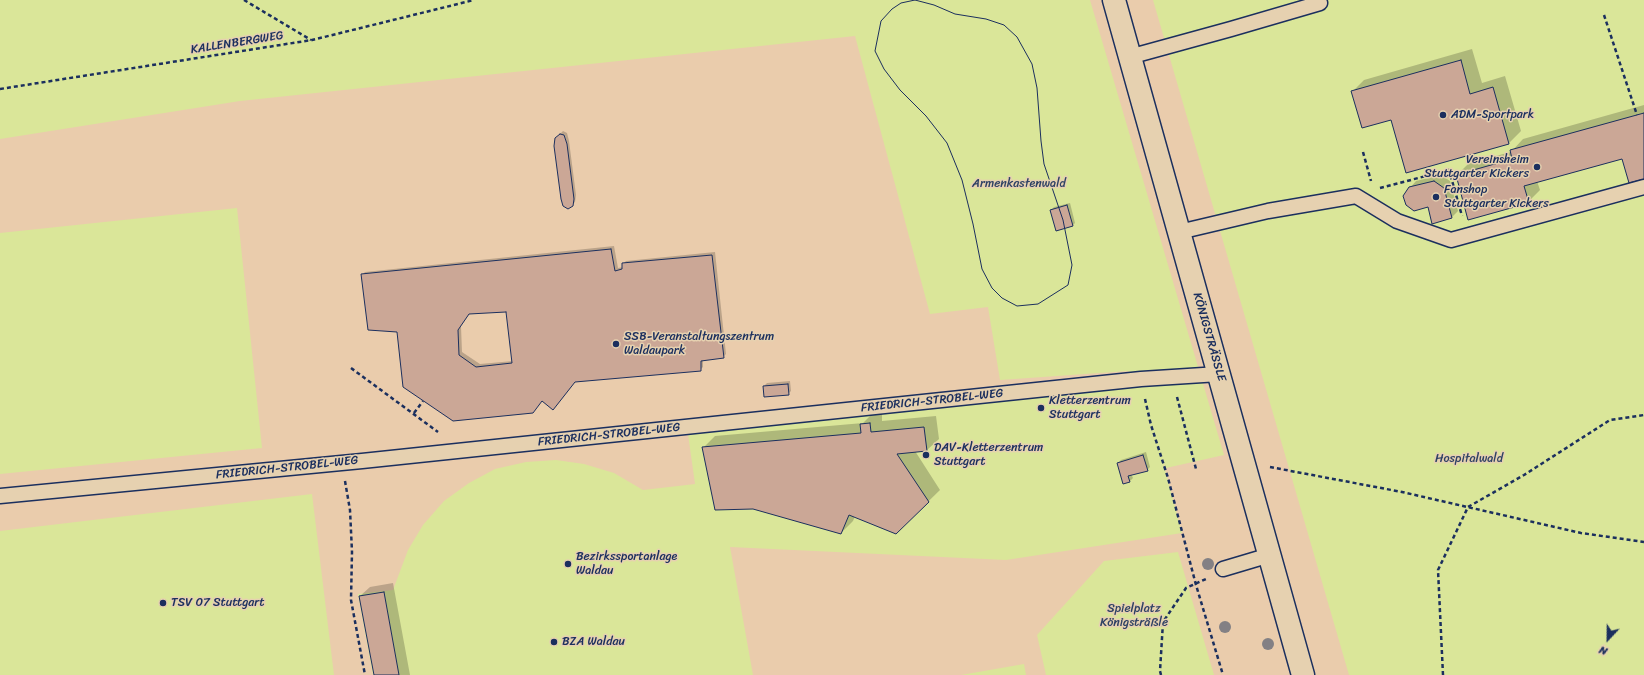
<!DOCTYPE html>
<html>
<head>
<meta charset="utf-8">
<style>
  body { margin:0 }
  #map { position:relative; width:1644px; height:675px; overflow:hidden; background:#eaccac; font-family:Sriracha,sans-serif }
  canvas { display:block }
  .north { position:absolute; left:1588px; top:619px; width:40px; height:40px; -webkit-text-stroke:3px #e6d1b0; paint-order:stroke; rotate:202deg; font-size:11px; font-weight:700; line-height:16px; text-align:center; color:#1b2f5e }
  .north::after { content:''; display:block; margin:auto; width:14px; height:18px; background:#1b2f5e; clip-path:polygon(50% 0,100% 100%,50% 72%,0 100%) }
</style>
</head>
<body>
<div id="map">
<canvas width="1644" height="675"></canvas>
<div class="north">N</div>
</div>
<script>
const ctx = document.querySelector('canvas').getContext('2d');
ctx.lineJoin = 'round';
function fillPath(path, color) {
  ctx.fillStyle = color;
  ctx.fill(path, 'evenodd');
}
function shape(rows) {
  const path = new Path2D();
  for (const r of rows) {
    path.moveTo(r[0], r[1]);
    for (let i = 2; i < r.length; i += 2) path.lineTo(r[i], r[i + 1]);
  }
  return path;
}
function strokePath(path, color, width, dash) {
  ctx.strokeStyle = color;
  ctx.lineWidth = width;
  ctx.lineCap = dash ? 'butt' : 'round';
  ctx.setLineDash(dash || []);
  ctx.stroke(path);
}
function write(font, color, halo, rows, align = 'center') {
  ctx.font = font + ' Sriracha,sans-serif';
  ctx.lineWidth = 3;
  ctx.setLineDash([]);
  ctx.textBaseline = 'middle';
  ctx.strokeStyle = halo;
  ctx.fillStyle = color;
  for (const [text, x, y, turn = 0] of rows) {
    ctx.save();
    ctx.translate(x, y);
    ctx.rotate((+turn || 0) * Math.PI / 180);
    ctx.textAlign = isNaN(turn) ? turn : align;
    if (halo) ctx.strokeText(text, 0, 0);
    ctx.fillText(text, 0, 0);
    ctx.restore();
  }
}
const green = shape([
  [0,0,1090,0,1224,455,1166,468,1163,462,1182,533,1006,560,730,547,753,675,373,675,358,594,393,590,408,550,423,525,444,501,469,483,495,469,526,462,556,460,584,464,614,473,643,490,695,484,687,427,1132,379,1128,371,1000,380,988,307,930,314,855,36,240,101,0,139],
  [1153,0,1644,0,1644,675,1349,675],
  [237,208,262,448,0,474,0,233],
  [312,494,334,675,0,675,0,531],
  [1178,552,1214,675,1046,675,1037,635,1104,561],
  [1024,664,1026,675,961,675]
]);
const shadow = shape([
  [1472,49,1482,83,1505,76,1521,131,1509,143,1407,172,1391,119,1352,92,1364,80],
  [1644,105,1644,178,1622,157,1537,181,1540,190,1528,202,1457,175,1469,163,1511,152,1523,139],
  [563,131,567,133,569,141,576,195,575,202,572,205,556,138],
  [1441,175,1450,181,1458,211,1452,217,1433,223,1428,206,1410,188,1416,181],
  [1070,203,1075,223,1072,226,1051,210,1054,207],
  [614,246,618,268,623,267,623,264,626,261,715,252,726,354,723,357,703,359,703,367,700,370,576,381,556,406,398,331,362,275,365,272],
  [507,311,513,361,480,364,462,352,461,326,470,313],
  [790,381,791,391,788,394,764,386,767,383],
  [882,412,882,421,936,416,939,439,927,450,915,451,940,490,896,533,855,516,853,521,841,533,703,448,715,436,863,423,873,413],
  [1146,452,1150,467,1147,470,1131,474,1133,478,1130,481,1118,463,1121,460],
  [393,583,410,675,375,675,360,596,370,587]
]);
const building = shape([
  [1461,60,1470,94,1493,87,1509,144,1406,173,1391,120,1362,128,1351,91,1461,60],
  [1644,113,1644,179,1629,183,1622,159,1524,186,1529,203,1468,220,1456,175,1512,159,1510,150,1644,113],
  [560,134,564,135,567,144,574,199,573,206,568,209,563,206,561,199,554,146,555,138,560,134],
  [1434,181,1444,188,1452,218,1432,224,1428,207,1414,211,1406,205,1403,196,1409,187,1434,181],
  [1067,205,1073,226,1056,231,1050,210,1067,205],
  [611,249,615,271,622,269,622,263,712,255,724,358,701,361,701,371,575,382,553,410,542,401,533,413,453,421,403,387,397,332,368,330,361,274,611,249],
  [506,312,512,363,476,367,459,355,458,330,469,314,506,312],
  [788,384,789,395,764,397,763,386,788,384],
  [870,423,871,432,924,427,927,451,897,454,929,502,896,534,849,515,841,534,753,509,715,510,702,447,861,433,860,424,870,423],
  [1143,455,1148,471,1128,476,1130,482,1123,484,1117,463,1143,455],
  [384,592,399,675,374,675,359,596,384,592]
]);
const path = shape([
  [244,0,311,40],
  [1604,15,1637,115],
  [0,89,312,40,474,0],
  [1363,152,1371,181],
  [1380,188,1449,170,1462,216],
  [351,368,438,432],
  [1177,397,1196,469],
  [1145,399,1151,425,1168,478,1196,585,1223,675],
  [414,413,423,401],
  [1270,467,1402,492,1581,533,1644,542],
  [345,481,350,510,352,552,351,600,365,675],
  [1161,675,1160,671,1163,622,1186,588,1206,579],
  [1443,675,1438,570,1468,507,1524,475,1610,420,1644,415]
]);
const service = shape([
  [1129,57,1231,29,1320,3],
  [1179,232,1268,211,1356,196,1397,221,1451,240,1644,187],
  [0,496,362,461,1141,379,1219,374],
  [1223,569,1270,555]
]);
const minor = shape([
  [1114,0,1303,675]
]);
const tram = shape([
  [915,0,934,5,955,14,986,19,1004,25,1017,37,1032,64,1037,88,1041,141,1044,164,1063,220,1072,265,1068,285,1038,304,1017,306,1002,298,992,288,982,269,973,224,962,180,947,143,926,116,900,90,884,69,875,51,881,21,892,9,901,3,915,0]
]);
const trees = [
  [1208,564],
  [1225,627],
  [1268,644]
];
const markers = [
  [1443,115,4,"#1b2f5e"],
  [1537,167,4,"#1b2f5e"],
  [1436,197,4,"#1b2f5e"],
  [616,344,4,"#1b2f5e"],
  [1041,408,4,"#1b2f5e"],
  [926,455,4,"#1b2f5e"],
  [568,564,4,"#1b2f5e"],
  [163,603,4,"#1b2f5e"],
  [554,642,4,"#1b2f5e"]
];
const streetNames = [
  ["KALLENBERGWEG",237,43,-9],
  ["KÖNIGSTRÄSSLE",1209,337,74],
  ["FRIEDRICH-STROBEL-WEG",932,401,-6],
  ["FRIEDRICH-STROBEL-WEG",609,435,-6],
  ["FRIEDRICH-STROBEL-WEG",287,468,-6]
];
const poiNames = [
  ["ADM-Sportpark",1451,115],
  ["Vereinsheim",1529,160,"right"],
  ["Stuttgarter Kickers",1529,174,"right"],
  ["Fanshop",1444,190],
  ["Stuttgarter Kickers",1444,204],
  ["SSB-Veranstaltungszentrum",624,337],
  ["Waldaupark",624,351],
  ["Kletterzentrum",1049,401],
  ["Stuttgart",1049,415],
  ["DAV-Kletterzentrum",934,448],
  ["Stuttgart",934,462],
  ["Bezirkssportanlage",576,557],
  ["Waldau",576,571],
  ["TSV 07 Stuttgart",171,603],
  ["BZA Waldau",562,642]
];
const parkNames = [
  ["Armenkastenwald",1019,184],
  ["Hospitalwald",1469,459],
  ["Spielplatz",1134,609],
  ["Königsträßle",1134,623]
];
fillPath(green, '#dae699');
fillPath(shadow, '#0003');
fillPath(building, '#cba796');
strokePath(building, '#1b2f5e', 1);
strokePath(service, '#1b2f5e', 17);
strokePath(minor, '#1b2f5e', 25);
strokePath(path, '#1b2f5e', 2.5, [4, 3]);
strokePath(service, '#e6d1b0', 14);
strokePath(minor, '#e6d1b0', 22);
strokePath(tram, '#1b2f5e', 1);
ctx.fillStyle = '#838084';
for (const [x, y] of trees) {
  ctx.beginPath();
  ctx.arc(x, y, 6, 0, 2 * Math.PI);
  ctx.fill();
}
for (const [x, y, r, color] of markers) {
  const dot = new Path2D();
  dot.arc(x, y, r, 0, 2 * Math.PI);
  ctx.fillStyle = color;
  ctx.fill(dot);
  strokePath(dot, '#e6d1b0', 1.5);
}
write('12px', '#1b2f5e', '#e6d1b0', streetNames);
write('12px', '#1b2f5e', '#e6d1b0', poiNames, 'left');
write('12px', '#2e4164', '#e6d1b0', parkNames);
</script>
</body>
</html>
